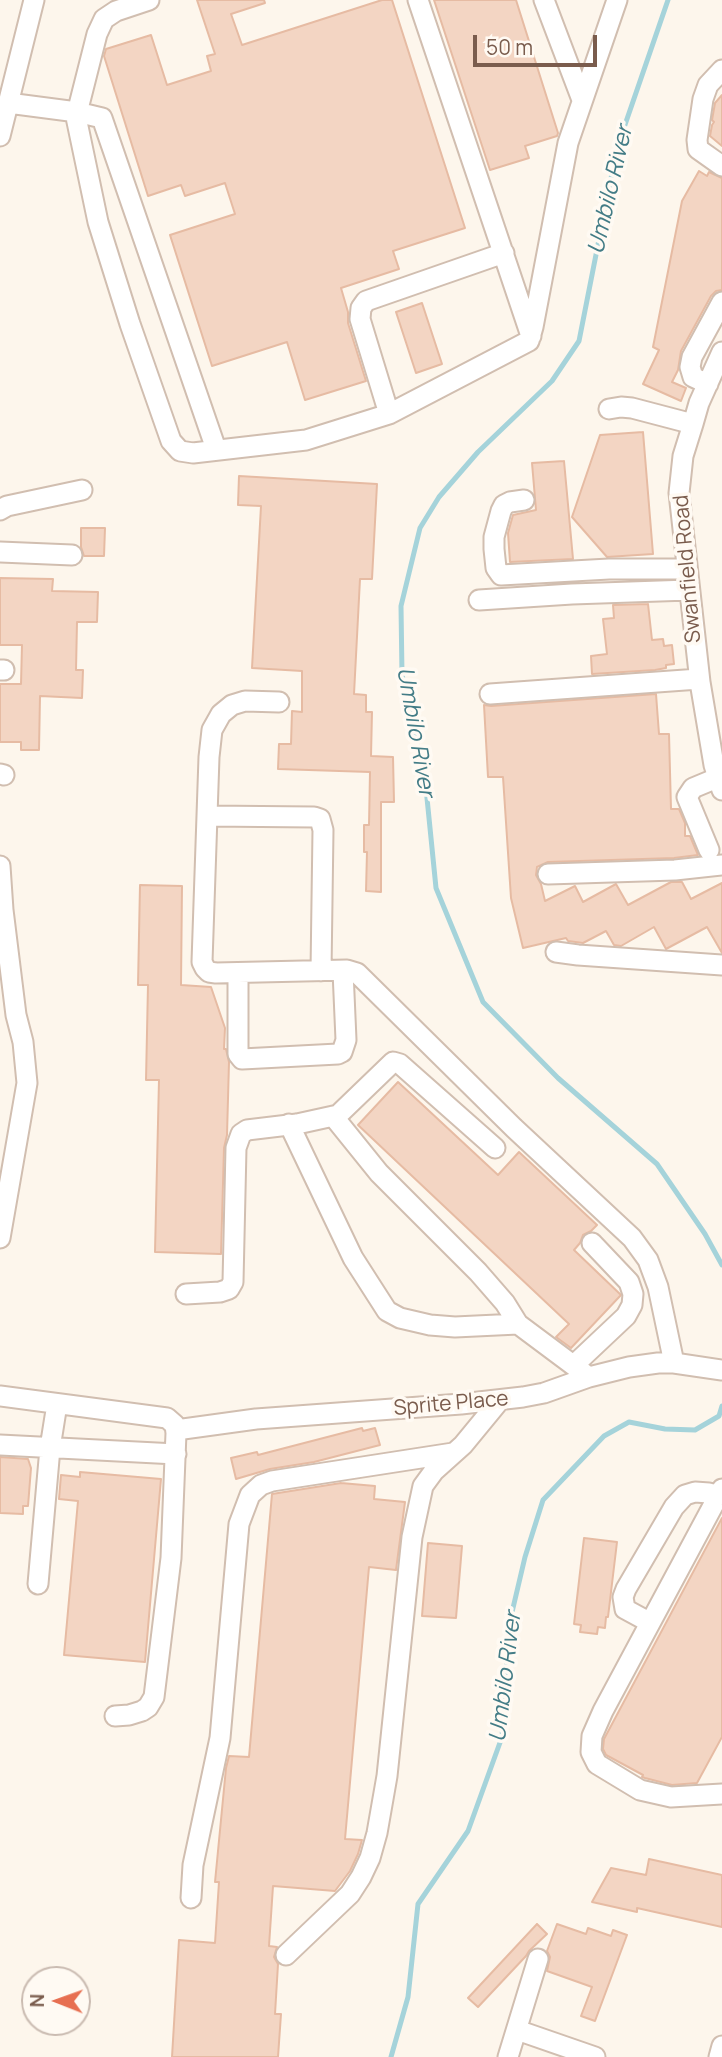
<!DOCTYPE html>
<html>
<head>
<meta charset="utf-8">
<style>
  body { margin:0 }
  #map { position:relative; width:722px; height:2057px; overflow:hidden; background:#fdf6ec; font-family:Manrope,sans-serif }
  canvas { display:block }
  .north { position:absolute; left:21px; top:1966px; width:70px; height:70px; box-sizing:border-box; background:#fffaf3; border:2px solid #cabbb1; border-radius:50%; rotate:271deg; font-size:19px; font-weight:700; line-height:28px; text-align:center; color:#7a5c4d }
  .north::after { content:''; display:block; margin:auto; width:24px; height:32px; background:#e76f51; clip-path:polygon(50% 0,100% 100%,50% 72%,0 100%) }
  .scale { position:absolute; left:473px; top:35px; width:124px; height:32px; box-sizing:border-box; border:4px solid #7a5c4d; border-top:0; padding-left:9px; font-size:21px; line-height:24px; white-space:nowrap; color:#7a5c4d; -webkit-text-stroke:5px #fffaf3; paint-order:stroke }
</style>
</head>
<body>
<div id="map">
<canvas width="722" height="2057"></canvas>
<div class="north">N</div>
<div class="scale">50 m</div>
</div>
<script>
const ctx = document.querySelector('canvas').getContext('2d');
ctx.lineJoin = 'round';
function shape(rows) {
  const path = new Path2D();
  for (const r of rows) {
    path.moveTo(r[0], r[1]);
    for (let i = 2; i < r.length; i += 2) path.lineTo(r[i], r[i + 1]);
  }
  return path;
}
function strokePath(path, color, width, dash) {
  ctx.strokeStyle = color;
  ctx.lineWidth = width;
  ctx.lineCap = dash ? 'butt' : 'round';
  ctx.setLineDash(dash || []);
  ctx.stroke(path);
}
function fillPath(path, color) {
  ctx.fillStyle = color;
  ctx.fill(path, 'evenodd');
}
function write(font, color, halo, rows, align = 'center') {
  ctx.font = font + ' Manrope,sans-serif';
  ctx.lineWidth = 7;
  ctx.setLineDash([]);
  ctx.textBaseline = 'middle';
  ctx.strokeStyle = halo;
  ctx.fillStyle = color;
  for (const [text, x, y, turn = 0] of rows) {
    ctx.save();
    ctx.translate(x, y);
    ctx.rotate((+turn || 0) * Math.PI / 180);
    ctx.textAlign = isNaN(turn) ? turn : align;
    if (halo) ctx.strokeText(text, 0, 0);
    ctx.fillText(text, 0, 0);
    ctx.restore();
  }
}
const stream = shape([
  [668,0,617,148,579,341,552,381,478,452,439,497,420,528,401,606,402,675,425,778,436,888,483,1002,558,1078,657,1164,705,1234,722,1265],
  [391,2057,408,1997,418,1904,468,1831,502,1737,509,1625,525,1557,543,1500,604,1436,629,1422,665,1429,695,1430,719,1416,722,1406]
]);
const building = shape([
  [197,0,264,0,265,3,231,14,242,45,382,0,392,0,465,228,393,251,399,269,341,288,348,312,348,323,366,381,305,400,287,342,212,366,170,235,235,214,225,183,185,196,181,185,148,196,104,56,106,49,151,35,167,85,211,71,207,56,215,54,197,0],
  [434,0,516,0,558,133,557,136,525,146,529,158,490,170,434,0],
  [722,95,722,146,710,136,712,125,714,122,712,120,715,103,722,95],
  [699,171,707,176,709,172,722,178,722,290,716,291,711,296,681,351,678,370,672,382,686,388,681,401,643,384,659,350,653,347,682,201,699,171],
  [422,303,442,364,416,373,396,312,422,303],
  [643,432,653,554,607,557,572,517,600,435,643,432],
  [564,461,573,559,510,562,508,533,513,515,536,510,532,463,564,461],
  [239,476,377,484,372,579,360,579,354,694,366,695,366,712,372,712,371,756,393,757,394,802,381,802,381,892,366,891,367,852,364,852,364,825,369,825,370,772,278,769,279,744,291,744,292,711,302,712,302,671,252,668,261,506,238,505,239,476],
  [81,528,105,528,104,556,84,556,81,547,81,528],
  [0,578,53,579,52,591,98,592,97,622,77,622,76,670,83,670,82,698,40,696,39,750,21,750,21,742,0,742,0,684,21,684,22,645,0,645,0,578],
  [648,604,652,640,663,639,664,646,672,645,674,664,666,665,666,668,655,670,592,674,591,656,607,654,603,619,614,618,613,605,648,604],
  [656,694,659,734,669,734,671,809,679,809,685,823,685,836,690,836,698,855,674,858,548,862,537,867,536,875,541,884,545,901,575,886,583,902,616,884,628,905,671,882,682,882,691,899,722,883,722,953,707,927,666,949,654,927,621,946,614,945,606,931,583,943,568,941,566,938,523,948,511,898,503,777,488,777,484,705,491,706,656,694],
  [140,885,182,886,181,985,211,987,225,1028,224,1049,226,1049,229,1062,227,1135,224,1148,221,1254,155,1252,159,1080,146,1080,148,985,138,985,140,885],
  [398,1082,498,1175,519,1152,597,1225,591,1231,583,1235,580,1243,574,1250,621,1295,571,1348,556,1337,569,1324,358,1125,398,1082],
  [362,1428,363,1431,375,1428,380,1445,314,1462,270,1469,236,1479,231,1458,257,1452,258,1455,362,1428],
  [0,1457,28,1459,31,1468,28,1506,23,1506,23,1514,0,1513,0,1457],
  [80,1472,161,1479,145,1662,64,1655,78,1501,59,1499,61,1475,80,1477,80,1472],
  [341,1483,375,1486,374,1499,405,1502,396,1570,369,1567,345,1839,362,1840,358,1854,350,1871,335,1891,273,1886,269,1946,277,1947,274,1957,278,1964,275,2014,281,2014,278,2057,172,2057,179,1940,215,1943,219,1882,215,1882,226,1768,229,1756,249,1757,272,1494,341,1483],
  [722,1518,722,1737,697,1783,672,1785,645,1778,642,1777,643,1775,606,1755,603,1749,604,1739,722,1518],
  [584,1538,617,1542,608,1617,606,1617,605,1628,598,1627,597,1634,580,1632,581,1625,574,1624,584,1538],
  [428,1543,462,1546,456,1618,422,1616,428,1543],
  [649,1859,722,1875,722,1927,637,1908,637,1912,592,1902,611,1868,646,1875,649,1859],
  [537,1924,547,1934,529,1951,526,1956,478,2007,468,1998,537,1924],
  [557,1924,586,1934,588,1928,611,1936,613,1930,627,1935,595,2021,581,2016,592,1987,547,1971,550,1957,547,1951,557,1924]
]);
const minor = shape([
  [149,0,116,11,104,19,97,34,76,117,98,222,130,324,171,441,180,451,193,453,306,440,389,414,529,341,533,327,568,143,617,0],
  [418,0,531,336],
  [544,0,582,100],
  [722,70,708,85,703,99,697,140,698,149,722,166],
  [8,103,77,112,102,118,216,449],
  [0,136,34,0],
  [722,352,699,403,693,424,683,456,679,493,700,682,714,765,722,790],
  [708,384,693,377,690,367,692,357,722,302],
  [609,409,621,407,632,408,693,424],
  [389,414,360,319,361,308,366,301,504,253],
  [524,500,510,502,504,505,501,511,494,537,494,549,496,568,501,575,609,569,687,569],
  [0,510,7,506,82,490],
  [0,552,72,555],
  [479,600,572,594,689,590],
  [0,670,4,670],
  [490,694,699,679],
  [279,702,245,701,232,705,221,714,212,730,209,757,202,962,205,968,209,972,216,973,347,970,357,973,514,1128,632,1238,648,1260,658,1287,674,1363],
  [0,774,4,775],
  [208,816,314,817,320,819,323,830,321,971],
  [709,850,687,797,693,788,717,778],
  [0,866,3,910,16,1015,23,1042,27,1083,0,1238],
  [548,874,675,870,722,865],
  [556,952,578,955,722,965],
  [238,973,238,1054,242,1059,338,1054,342,1052,346,1040,343,971],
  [333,1116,379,1173,478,1272,505,1303,518,1324,589,1377],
  [289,1124,353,1258,387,1311,400,1318,430,1325,455,1327,518,1324],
  [186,1294,220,1292,229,1289,233,1282,236,1148,241,1134,247,1130,297,1124,338,1115,393,1062,400,1064,495,1148],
  [574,1365,626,1316,632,1305,633,1294,629,1282,592,1243],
  [0,1396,167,1418,175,1425,176,1433,171,1558,154,1697,148,1707,142,1711,129,1715,115,1716],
  [176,1430,256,1419,461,1404,523,1397,544,1393,589,1377,629,1367,658,1363,674,1363,722,1370],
  [0,1445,176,1454],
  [722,1489,603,1711,592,1736,591,1752,597,1764,640,1790,671,1797,722,1794],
  [38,1584,50,1448,57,1404],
  [649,1622,625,1609,623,1597,626,1589,674,1507,685,1495,695,1492,709,1493,718,1496],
  [191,1898,193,1865,220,1738,239,1524,250,1495,261,1485,272,1481,453,1453],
  [286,1955,350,1894,361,1877,370,1858,377,1833,387,1776,412,1537,423,1486,434,1471,463,1445,500,1400],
  [517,2030,595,2057],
  [508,2057,538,1959],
  [719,2057,722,2046]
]);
const streetNames = [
  ["Swanfield Road",688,569,-95],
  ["Sprite Place",451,1404,-5]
];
const waterNames = [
  ["Umbilo River",611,190,-77],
  ["Umbilo River",415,732,80],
  ["Umbilo River",506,1677,-83]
];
strokePath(stream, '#a5d3da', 5);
fillPath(building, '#f3d5c3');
strokePath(building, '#e6bba3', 2);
strokePath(minor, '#d1beb0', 23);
strokePath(minor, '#fff', 19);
write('21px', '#7a5c4d', '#fffaf3', streetNames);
write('italic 23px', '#437c86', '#fffaf3', waterNames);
</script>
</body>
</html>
